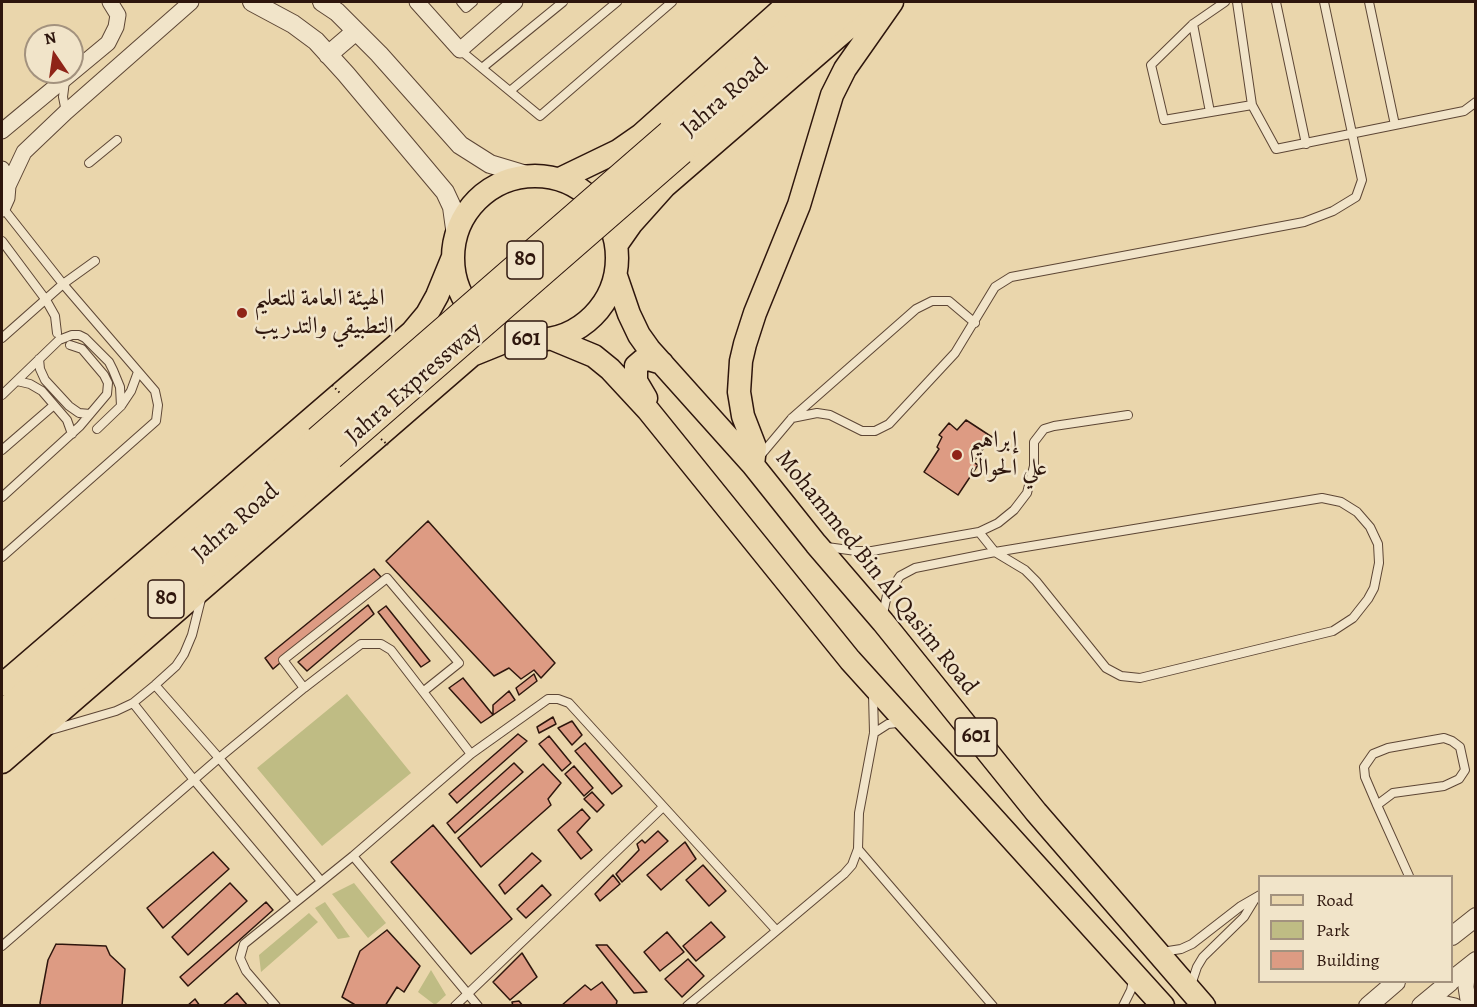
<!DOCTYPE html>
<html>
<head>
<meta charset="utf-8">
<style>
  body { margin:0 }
  #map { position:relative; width:1477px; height:1007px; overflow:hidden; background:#ead6ac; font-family:Alegreya,serif }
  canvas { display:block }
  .frame { position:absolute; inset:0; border:3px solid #2e160d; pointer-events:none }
  .legend { position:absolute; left:1258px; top:875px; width:195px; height:108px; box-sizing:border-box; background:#f1e4c9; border:2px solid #a3927e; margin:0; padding:8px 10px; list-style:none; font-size:18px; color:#2e160d }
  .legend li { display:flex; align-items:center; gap:12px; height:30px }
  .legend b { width:30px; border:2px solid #a3927e }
  .north { position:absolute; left:24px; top:24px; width:60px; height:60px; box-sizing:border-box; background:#f1e4c9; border:2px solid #a3927e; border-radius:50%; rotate:347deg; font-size:16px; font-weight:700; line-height:24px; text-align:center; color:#2e160d }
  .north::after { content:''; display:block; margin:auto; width:21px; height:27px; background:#8f2418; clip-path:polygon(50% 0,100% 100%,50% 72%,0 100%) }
</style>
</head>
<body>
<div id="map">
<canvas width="1477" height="1007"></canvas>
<div class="frame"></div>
<ul class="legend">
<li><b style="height:8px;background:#ead6ac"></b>Road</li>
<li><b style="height:16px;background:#bfbc84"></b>Park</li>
<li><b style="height:16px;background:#dd9b83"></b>Building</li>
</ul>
<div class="north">N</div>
</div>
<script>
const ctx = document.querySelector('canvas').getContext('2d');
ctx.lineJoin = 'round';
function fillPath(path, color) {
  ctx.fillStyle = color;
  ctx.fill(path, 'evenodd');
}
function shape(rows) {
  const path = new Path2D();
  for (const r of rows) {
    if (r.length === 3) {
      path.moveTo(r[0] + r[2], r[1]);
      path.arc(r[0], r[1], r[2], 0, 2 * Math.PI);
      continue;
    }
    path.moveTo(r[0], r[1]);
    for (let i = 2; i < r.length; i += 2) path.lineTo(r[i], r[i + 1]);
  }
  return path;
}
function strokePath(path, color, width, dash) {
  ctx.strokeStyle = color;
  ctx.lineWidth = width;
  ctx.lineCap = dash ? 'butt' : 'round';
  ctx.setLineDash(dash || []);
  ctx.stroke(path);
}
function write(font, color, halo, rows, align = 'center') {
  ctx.font = font + ' Alegreya,Amiri,serif';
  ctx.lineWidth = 5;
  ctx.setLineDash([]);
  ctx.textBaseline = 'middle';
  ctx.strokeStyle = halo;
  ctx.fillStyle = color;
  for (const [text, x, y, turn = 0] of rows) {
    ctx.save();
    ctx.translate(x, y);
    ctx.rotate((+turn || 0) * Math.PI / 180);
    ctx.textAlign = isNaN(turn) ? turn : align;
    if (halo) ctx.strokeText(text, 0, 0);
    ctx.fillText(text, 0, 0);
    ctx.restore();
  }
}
const green = shape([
  [347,694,411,773,322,846,257,768],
  [354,883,386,923,368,938,332,894],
  [325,902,350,937,338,939,315,908],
  [309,913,318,922,261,972,259,955],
  [431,970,446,995,435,1005,418,992]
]);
const building = shape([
  [966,420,992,437,973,462,978,465,958,495,924,472,939,449,937,447,942,437,939,435,949,423,957,430,966,420],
  [428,521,555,663,541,678,534,670,521,679,509,668,494,676,386,561,428,521],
  [374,569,381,577,273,669,265,658,374,569],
  [368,605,374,614,307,671,298,662,368,605],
  [386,606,430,661,421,667,378,612,386,606],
  [534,674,537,681,519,695,516,688,534,674],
  [463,678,493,715,481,723,449,688,463,678],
  [509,691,515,700,493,715,493,705,509,691],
  [553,717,556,724,539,733,537,727,553,717],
  [572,721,582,735,572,745,558,728,572,721],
  [518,734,527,741,457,803,449,794,518,734],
  [549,736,571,763,562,771,539,744,549,736],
  [585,743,622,786,612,794,575,751,585,743],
  [514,763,523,772,455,833,447,823,514,763],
  [543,764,561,783,548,799,551,805,481,867,458,838,543,764],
  [574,766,593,788,584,796,565,774,574,766],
  [592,792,604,805,597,812,584,799,592,792],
  [582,809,590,818,577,832,592,850,581,859,558,830,582,809],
  [433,825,512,919,471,954,391,862,433,825],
  [658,831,668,841,622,882,616,874,639,850,637,844,642,840,645,843,658,831],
  [685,842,696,859,661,890,647,875,685,842],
  [213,852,229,869,163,928,147,908,213,852],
  [532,853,541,861,505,894,499,885,532,853],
  [703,865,726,891,709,906,686,880,703,865],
  [613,875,620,884,600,901,595,894,613,875],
  [230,883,247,901,188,955,172,937,230,883],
  [542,885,551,895,526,918,517,909,542,885],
  [266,902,273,910,188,986,180,977,266,902],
  [711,922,725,937,696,961,683,946,711,922],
  [387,930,420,966,404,992,397,987,385,1006,357,1006,342,997,360,951,387,930],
  [667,932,684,952,660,971,644,952,667,932],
  [56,944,106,946,110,955,125,969,122,1006,41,1006,40,1003,48,960,56,944],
  [596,945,607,945,647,992,634,993,596,945],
  [522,953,537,977,510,1000,493,982,522,953],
  [688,959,704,976,682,997,665,979,688,959],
  [602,982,617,1001,616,1006,561,1006,585,985,591,990,602,982],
  [237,993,248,1006,222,1006,237,993],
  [195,999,200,1006,187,1006,195,999],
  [519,1001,523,1006,513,1006,512,1002,519,1001]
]);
const service = shape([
  [461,2,466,8,473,2],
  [1225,2,1193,24,1151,65,1164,120,1252,105],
  [1237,2,1252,105,1276,149,1464,111,1476,102],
  [1276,2,1306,144],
  [1369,2,1395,125],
  [1193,24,1210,112],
  [460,50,540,116,672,2],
  [482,68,563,2],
  [65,81,63,97,66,112],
  [510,91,617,2],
  [89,163,117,140],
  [2,241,46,300,55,316,57,333],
  [2,338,63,284,95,261],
  [39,359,40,369,45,380,69,406,79,413,90,414],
  [17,381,30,384,42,391,67,420,72,434],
  [2,395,59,340,72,335,79,335,85,338,109,362,113,370,120,387,121,406],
  [792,418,817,413,830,415,862,431,875,431,889,424,955,353,995,287,1011,277,1304,222,1333,211,1356,197,1362,180,1324,2],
  [97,429,121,406,131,391,138,372],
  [2,450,54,405],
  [760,456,792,418,916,309,932,301,949,301,975,323],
  [2,497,80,426,107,394,108,383,104,375,82,349,70,345],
  [1322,498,1341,502,1357,512,1370,527,1378,544,1379,563,1374,588,1368,599,1353,618,1333,631,1140,678,1121,676,1106,668,1036,581,1025,570,995,552,1322,498],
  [827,547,856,551,872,551,979,532,998,523,1014,510,1027,493,1034,466,1034,442,1044,429,1054,426,1128,415],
  [2,557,156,421,158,405,155,391,63,284,3,208],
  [883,614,887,595,900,576,915,568,995,552,979,532],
  [155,685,219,758,321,881],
  [304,688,283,660,387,578,459,663,424,691],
  [133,703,194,780,296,901],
  [51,730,116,711,133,703,155,685,176,666,184,654,192,635,201,599],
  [874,733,888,724,897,723,902,726],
  [1377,805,1393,793,1444,786,1459,779,1465,770,1460,747,1452,741,1444,738,1388,748,1373,754,1364,767,1365,777,1377,805,1409,876],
  [858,849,993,1006],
  [353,856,478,1006],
  [2,946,219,758,304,688,361,644,381,644,391,650,471,754],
  [1162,952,1181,949,1192,944,1241,906,1260,895],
  [1191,985,1197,967,1203,957,1244,917,1255,899],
  [276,1006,246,971,240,958,244,944,353,856,471,754,548,699,558,699,569,703,776,930],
  [455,1006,663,807],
  [687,1006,844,874,852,865,858,849,859,813,874,733,873,694],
  [1123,1006,1131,990,1133,980]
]);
const minor = shape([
  [417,2,460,50,515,2],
  [2,131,108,43,116,27,118,15,110,2],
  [2,169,8,186,7,198,2,209],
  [8,186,24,152,66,112,191,2],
  [1468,967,1466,987,1469,1006],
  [1423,1006,1442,1003,1455,1006]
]);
const tertiary = shape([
  [252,2,293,24,316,41,346,74,445,192,452,207,456,236],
  [322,2,337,12,379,54,460,145,490,164,530,176],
  [328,55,356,31],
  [1452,936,1476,917],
  [1452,980,1476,961],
  [1368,1006,1396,982],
  [1421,1006,1450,982]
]);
const primary = shape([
  [535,258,82],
  [560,179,618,151,641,135,790,2],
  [617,244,631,224,665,186,878,2],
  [616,276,629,314,639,335,649,349,753,465,816,544,883,622,1036,812,1204,1006],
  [553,339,594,356,610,369,648,410,850,660,1163,1006],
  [646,398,636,381,636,366,643,360,648,359,662,363],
  [753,465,755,447,743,416,739,392,741,361,745,344,755,313,799,205,832,95,845,69,892,2],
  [2,685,412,332,427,314,437,296,453,257],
  [2,762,472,355,514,338]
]);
const motorway = shape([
  [670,134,822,2],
  [681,151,854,2],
  [2,715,318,440],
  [2,742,331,456]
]);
const pathBridge = shape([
  [332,385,341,394],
  [381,439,388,445]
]);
const motorwayBridge = shape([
  [318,440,670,134],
  [331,456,681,151]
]);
const markers = [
  [242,313,6,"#8f2418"],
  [957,455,6,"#8f2418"]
];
const shields = [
  [525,260,36],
  [526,340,42],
  [166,599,36],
  [976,737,42]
];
const shieldNames = [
  ["80",525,260],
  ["601",526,340],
  ["80",166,599],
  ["601",976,737]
];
const streetNames = [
  ["Jahra Road",725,98,-41],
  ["Jahra Expressway",414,384,-41],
  ["Jahra Road",236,523,-41],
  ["Mohammed Bin Al Qasim Road",876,573,51]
];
const poiNames = [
  ["الهيئة العامة للتعليم",254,299],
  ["التطبيقي والتدريب",254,327],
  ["إبراهيم",969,441],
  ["علي الحوال",969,469]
];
fillPath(green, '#bfbc84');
fillPath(building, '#dd9b83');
strokePath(building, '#2e160d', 1.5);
strokePath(service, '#5d4635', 10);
strokePath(minor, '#5d4635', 17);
strokePath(tertiary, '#5d4635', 20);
strokePath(primary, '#2e160d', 25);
strokePath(motorway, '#2e160d', 29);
strokePath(service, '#f1e4c9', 8);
strokePath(minor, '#f1e4c9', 15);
strokePath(tertiary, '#f1e4c9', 18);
strokePath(primary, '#ead6ac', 22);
strokePath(motorway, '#ead6ac', 27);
strokePath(motorwayBridge, '#2e160d', 29, []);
strokePath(pathBridge, '#2e160d', 2, [1.5, 3]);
strokePath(motorwayBridge, '#ead6ac', 27);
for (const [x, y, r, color] of markers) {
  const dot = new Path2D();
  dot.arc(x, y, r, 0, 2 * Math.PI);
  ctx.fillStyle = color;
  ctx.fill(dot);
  strokePath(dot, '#f1e4c9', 2);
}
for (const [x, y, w] of shields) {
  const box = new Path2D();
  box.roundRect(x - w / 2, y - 19, w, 38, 4.5);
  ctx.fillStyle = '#f1e4c9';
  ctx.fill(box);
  strokePath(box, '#2e160d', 1.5);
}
write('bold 22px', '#2e160d', null, shieldNames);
write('24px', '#2e160d', '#f1e4c9', streetNames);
write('24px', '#2e160d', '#f1e4c9', poiNames, 'left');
</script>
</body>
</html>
